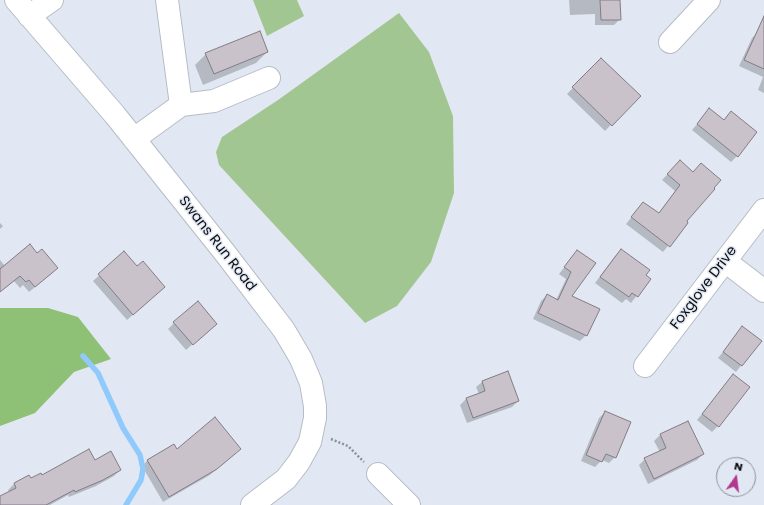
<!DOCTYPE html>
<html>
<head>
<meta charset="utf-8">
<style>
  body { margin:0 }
  #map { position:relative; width:764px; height:505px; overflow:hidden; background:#e2e8f3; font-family:Poppins,sans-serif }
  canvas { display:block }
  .north { position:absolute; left:716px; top:457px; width:40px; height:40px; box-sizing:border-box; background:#e2e8f3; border:1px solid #8c9098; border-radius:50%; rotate:14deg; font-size:11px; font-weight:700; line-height:16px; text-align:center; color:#0b0d10 }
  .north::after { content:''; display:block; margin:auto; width:14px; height:18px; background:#b1388d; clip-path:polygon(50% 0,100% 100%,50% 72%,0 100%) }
</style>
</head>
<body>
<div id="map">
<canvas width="764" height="505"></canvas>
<div class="north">N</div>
</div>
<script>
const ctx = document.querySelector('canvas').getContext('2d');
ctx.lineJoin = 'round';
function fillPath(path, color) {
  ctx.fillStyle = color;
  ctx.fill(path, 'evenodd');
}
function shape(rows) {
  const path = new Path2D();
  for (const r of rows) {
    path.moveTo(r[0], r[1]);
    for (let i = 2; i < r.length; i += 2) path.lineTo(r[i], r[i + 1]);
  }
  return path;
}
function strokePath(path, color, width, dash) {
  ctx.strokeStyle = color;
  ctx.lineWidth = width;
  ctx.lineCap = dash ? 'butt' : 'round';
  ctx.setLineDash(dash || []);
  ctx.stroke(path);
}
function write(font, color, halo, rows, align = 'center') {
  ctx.font = font + ' Poppins,sans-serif';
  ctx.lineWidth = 3;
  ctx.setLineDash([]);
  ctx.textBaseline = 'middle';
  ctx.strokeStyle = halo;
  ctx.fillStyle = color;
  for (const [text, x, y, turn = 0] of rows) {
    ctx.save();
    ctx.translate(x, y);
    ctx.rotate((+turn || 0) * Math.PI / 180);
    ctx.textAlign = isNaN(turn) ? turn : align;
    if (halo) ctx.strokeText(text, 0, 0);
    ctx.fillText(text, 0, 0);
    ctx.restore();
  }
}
const green = shape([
  [253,0,297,0,304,16,267,36],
  [399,13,429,52,453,116,454,193,431,262,397,306,365,323,219,165,216,152,222,137,278,100]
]);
const forest = shape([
  [0,308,48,308,78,317,111,359,74,372,35,413,0,426]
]);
const shadow = shape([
  [569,0,619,0,620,19,614,25,595,25,595,14,570,15],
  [758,32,764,35,764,93,758,90,763,77,739,66,752,38],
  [267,52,256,63,203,85,195,65,206,54],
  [601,59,639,96,605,131,567,94],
  [731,112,737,156,731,162,692,130,704,116,723,121],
  [680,161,687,223,663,252,626,224,638,209,658,214,675,191,662,180],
  [0,223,3,226,0,229],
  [621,250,650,279,631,303,626,299,622,303,595,283,615,256],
  [577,251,571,296,586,335,580,341,533,319,541,301,547,295,556,300,566,279,559,274],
  [124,253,158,293,127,320,93,281],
  [0,260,5,266,51,274,29,292,23,285,20,288,14,281,0,292],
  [174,323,210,329,186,350,168,329],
  [743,327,760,341,736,372,718,358],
  [508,372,518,401,512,407,467,423,460,405,466,399,479,394,476,387,482,382],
  [733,375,718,426,712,432,697,420],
  [605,412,615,457,609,463,602,460,595,467,581,461,599,418],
  [687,422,703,454,697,460,648,484,639,465,645,459,660,452,654,441,660,435],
  [240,449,210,475,163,502,142,466,148,460,176,450],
  [95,462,120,470,114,476,96,486,69,497,68,495,50,505,0,505,0,497,9,492,8,490,14,484,29,476,31,480]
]);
const stream = shape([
  [83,356,98,373,123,428,140,455,143,469,141,480,126,505]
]);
const building = shape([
  [600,0,620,0,621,20,601,20,600,0],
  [764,16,764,69,744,60,764,16],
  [260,31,268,52,214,74,205,53,260,31],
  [601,58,641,96,612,126,572,87,601,58],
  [709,108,724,120,731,111,757,132,738,157,697,124,709,108],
  [680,160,693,172,701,163,721,180,714,188,715,189,687,221,688,223,670,247,631,217,643,202,659,213,680,185,667,174,680,160],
  [30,244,37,253,42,249,58,268,35,287,29,280,26,282,20,276,0,292,0,269,30,244],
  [621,249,650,270,646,275,651,279,638,297,632,293,629,297,600,277,621,249],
  [577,250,596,263,572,296,600,309,587,336,538,313,547,294,558,300,571,272,564,267,577,250],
  [124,251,137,266,143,261,165,287,133,315,98,274,124,251],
  [198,301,217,324,193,345,173,322,198,301],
  [742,326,762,341,742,366,723,352,742,326],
  [508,371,519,401,473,418,466,398,485,391,482,381,508,371],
  [733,374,750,387,719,427,702,414,733,374],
  [605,411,631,422,616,458,606,454,602,462,586,455,605,411],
  [215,417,241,449,217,469,169,497,147,460,174,444,177,449,215,417],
  [688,421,704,454,654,479,644,458,666,448,660,434,688,421],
  [89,449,95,460,111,451,121,470,103,480,75,492,74,490,46,505,0,505,0,496,16,488,14,483,29,475,31,478,41,473,42,475,89,449]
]);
const path = shape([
  [331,439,348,446,364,462]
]);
const minor = shape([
  [16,0,115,115,225,253,284,330,301,359,311,383,315,406,315,418,310,442,299,462,286,479,252,505],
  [29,16,52,0],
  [670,42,709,0],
  [181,105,214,101,269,78],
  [134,139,181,105,167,0],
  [725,261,764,291],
  [645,366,764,210],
  [378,474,409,505]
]);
const streetNames = [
  ["Swans Run Road",217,244,52],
  ["Foxglove Drive",704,288,-53]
];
fillPath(green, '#a2c692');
fillPath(forest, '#8ec176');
fillPath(shadow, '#0003');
strokePath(stream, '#90cafc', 5.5);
fillPath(building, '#cac2cb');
strokePath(building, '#837b84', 1);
strokePath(minor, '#b6bcc6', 24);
strokePath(path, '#8c9098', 2.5, [2, 2]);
strokePath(minor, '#fff', 22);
write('14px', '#0b0d10', '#e2e8f3', streetNames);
</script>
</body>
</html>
